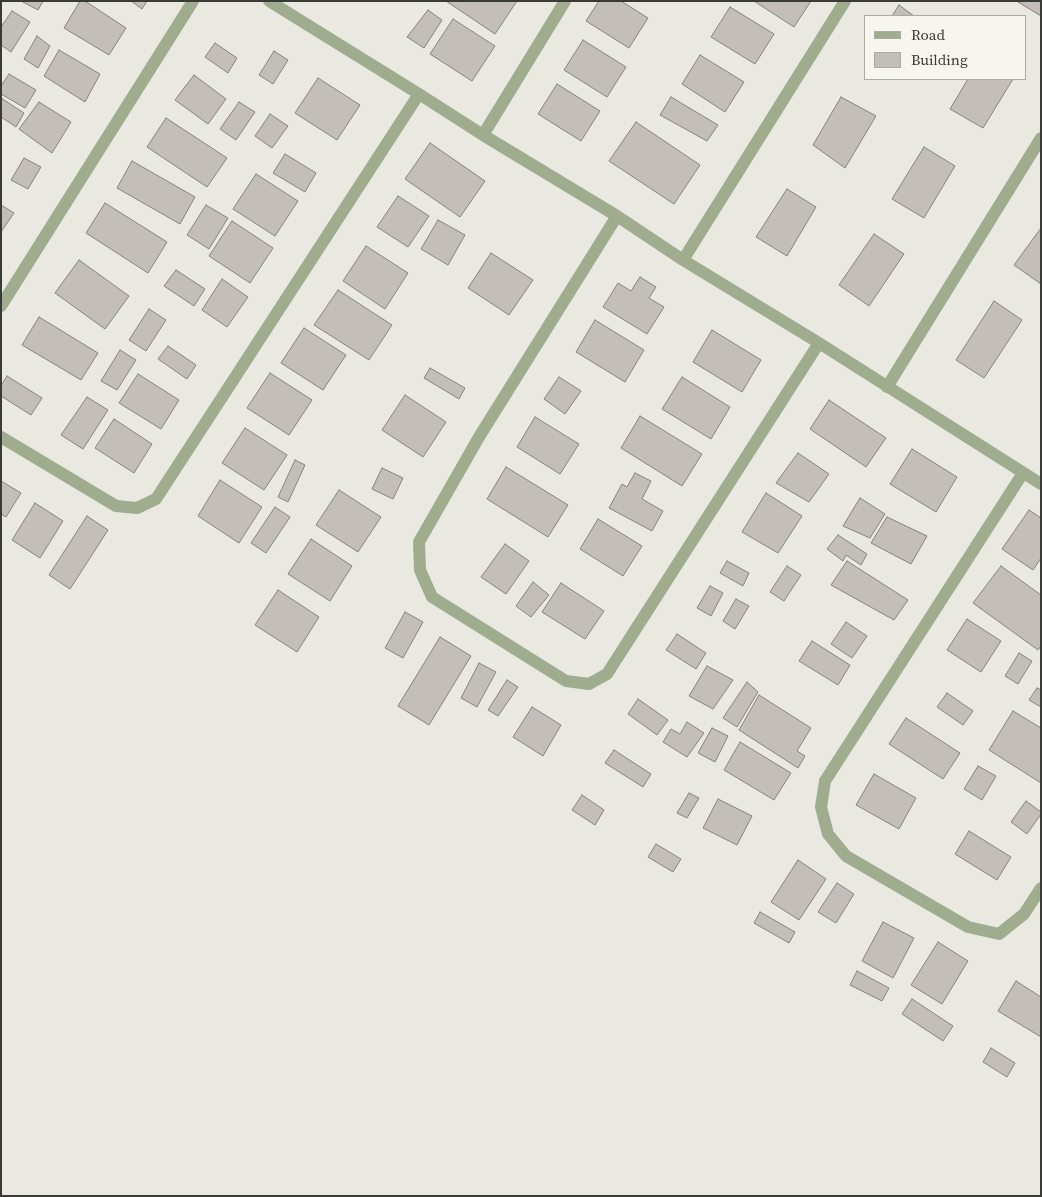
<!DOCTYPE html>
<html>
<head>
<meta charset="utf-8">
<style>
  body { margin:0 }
  #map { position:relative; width:1042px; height:1197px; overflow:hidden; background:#e9e8e1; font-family:"Source Serif 4",serif }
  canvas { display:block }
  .frame { position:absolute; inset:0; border:2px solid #3a3a37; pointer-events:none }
  .legend { position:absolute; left:864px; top:15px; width:162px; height:65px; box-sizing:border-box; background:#f6f5ee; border:1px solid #abaaa5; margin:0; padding:6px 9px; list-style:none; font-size:15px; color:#3a3a37 }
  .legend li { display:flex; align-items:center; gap:10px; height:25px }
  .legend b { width:25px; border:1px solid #abaaa5 }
</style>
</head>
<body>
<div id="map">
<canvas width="1042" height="1197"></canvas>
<div class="frame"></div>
<ul class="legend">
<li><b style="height:6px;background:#9fac8d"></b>Road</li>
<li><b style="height:14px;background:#c3beb9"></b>Building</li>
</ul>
</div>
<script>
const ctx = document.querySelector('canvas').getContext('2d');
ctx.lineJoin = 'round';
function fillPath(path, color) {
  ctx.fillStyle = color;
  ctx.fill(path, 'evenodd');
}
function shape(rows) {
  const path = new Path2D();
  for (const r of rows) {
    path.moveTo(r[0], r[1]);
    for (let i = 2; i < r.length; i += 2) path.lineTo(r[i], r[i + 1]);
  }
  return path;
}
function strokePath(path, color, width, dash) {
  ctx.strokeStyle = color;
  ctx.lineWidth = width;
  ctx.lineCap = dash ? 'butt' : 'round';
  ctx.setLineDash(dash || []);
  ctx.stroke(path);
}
const building = shape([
  [21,1,43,1,38,10,21,1],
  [80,1,85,1,126,28,109,55,64,28,80,1],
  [131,1,147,1,142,9,131,1],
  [446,1,517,1,495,34,446,1],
  [599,1,621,1,648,18,629,48,586,21,599,1],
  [754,1,811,1,794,27,754,1],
  [1041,1,1041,16,1018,2,1018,1,1041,1],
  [899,5,914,16,892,16,899,5],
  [730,7,774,34,755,64,711,37,730,7],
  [428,10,442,20,424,48,407,37,428,10],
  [12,11,30,22,11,52,1,45,1,27,12,11],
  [453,19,495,46,472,81,430,54,453,19],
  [37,36,50,46,38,68,24,59,37,36],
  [583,40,626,67,607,97,564,70,583,40],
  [215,43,237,58,228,73,205,57,215,43],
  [59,50,100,74,85,102,44,76,59,50],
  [274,51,288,60,273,84,259,75,274,51],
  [700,55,744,82,725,112,682,84,700,55],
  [9,74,36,90,25,108,1,94,1,86,9,74],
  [194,75,226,99,208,124,175,100,194,75],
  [318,78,360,105,337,140,295,113,318,78],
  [968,79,1013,79,983,128,950,109,968,79],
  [557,84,600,111,581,141,538,114,557,84],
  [671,97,718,125,707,141,660,115,671,97],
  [841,97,876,116,845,168,813,145,841,97],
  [1,98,24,113,16,127,1,117,1,98],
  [39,102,71,122,52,153,19,129,39,102],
  [239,102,255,112,236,140,220,129,239,102],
  [270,114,288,126,272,148,255,136,270,114],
  [166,118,227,158,207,187,147,147,166,118],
  [636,122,700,165,674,204,609,161,636,122],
  [430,143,485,181,460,217,405,179,430,143],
  [924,147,955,166,924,218,892,199,924,147],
  [285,154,316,173,305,192,273,173,285,154],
  [24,158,41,167,28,189,11,180,24,158],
  [132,161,195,197,180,224,117,188,132,161],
  [256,174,298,201,275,236,233,209,256,174],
  [787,189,816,207,787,256,756,237,787,189],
  [398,196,429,216,408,247,377,227,398,196],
  [105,203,167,242,148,273,86,233,105,203],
  [1,205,14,213,1,232,1,205],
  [206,205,228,218,209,249,187,235,206,205],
  [438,220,465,235,448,265,421,249,438,220],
  [232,221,273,248,250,283,209,256,232,221],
  [1041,228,1041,284,1014,265,1041,228],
  [874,234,904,254,869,306,839,285,874,234],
  [366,246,408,273,385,309,343,281,366,246],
  [491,253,533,280,509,315,468,288,491,253],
  [79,260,129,296,105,329,55,293,79,260],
  [176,270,205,289,194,306,164,286,176,270],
  [640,277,656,287,649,298,664,307,647,334,603,307,618,283,631,291,640,277],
  [222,279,248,297,227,327,202,310,222,279],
  [338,290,392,325,369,360,314,325,338,290],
  [994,301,1022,320,984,378,956,360,994,301],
  [149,309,166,320,146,351,129,340,149,309],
  [39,317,98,353,81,380,22,345,39,317],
  [595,320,644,350,625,382,576,352,595,320],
  [304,328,346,355,323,390,281,363,304,328],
  [712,330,761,360,742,392,693,362,712,330],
  [168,346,196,365,187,379,158,359,168,346],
  [120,350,136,360,117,390,101,381,120,350],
  [430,368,465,388,459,399,424,378,430,368],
  [270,373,312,400,289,435,247,408,270,373],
  [138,374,179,400,161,429,119,403,138,374],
  [7,376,42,398,31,415,1,396,1,386,7,376],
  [559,377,581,391,565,414,544,399,559,377],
  [682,377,730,407,711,439,662,409,682,377],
  [405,395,446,422,423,457,382,430,405,395],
  [87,397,108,410,83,449,61,435,87,397],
  [829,400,886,438,866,467,810,429,829,400],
  [640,416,702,454,682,486,621,448,640,416],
  [535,417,579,444,560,474,517,447,535,417],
  [114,419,152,444,134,473,95,448,114,419],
  [245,428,287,455,264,490,222,463,245,428],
  [912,449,957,477,936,512,890,484,912,449],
  [798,453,829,474,809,502,776,483,798,453],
  [295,460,305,465,288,502,278,497,295,460],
  [506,467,568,505,548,537,487,499,506,467],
  [382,468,403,478,393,499,372,489,382,468],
  [635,473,651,481,642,499,663,511,652,531,609,508,622,484,627,487,635,473],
  [220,480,262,507,239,543,198,516,220,480],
  [1,481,21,493,6,517,1,514,1,481],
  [339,490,381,517,358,552,316,525,339,490],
  [766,493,802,516,778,553,742,532,766,493],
  [860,498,885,514,870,538,843,526,860,498],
  [35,503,63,521,40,558,12,540,35,503],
  [275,507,290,517,266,553,251,543,275,507],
  [1029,510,1041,518,1041,558,1033,570,1002,549,1029,510],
  [87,516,108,530,70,589,49,575,87,516],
  [887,517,927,536,911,564,871,543,887,517],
  [598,519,642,546,623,576,580,549,598,519],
  [838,535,867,554,861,565,846,555,843,561,827,549,838,535],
  [311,539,352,566,330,601,288,574,311,539],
  [505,544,529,561,506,594,481,577,505,544],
  [727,561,749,573,743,586,720,573,727,561],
  [847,561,908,600,894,620,831,585,847,561],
  [787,566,801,575,784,601,770,592,787,566],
  [1001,566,1041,595,1041,646,1038,650,973,603,1001,566],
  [533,582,549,595,531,617,516,606,533,582],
  [561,583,604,611,585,639,542,612,561,583],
  [710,586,723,593,711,616,697,608,710,586],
  [278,590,319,617,297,652,255,625,278,590],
  [736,599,749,606,735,629,723,621,736,599],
  [405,612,423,622,403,658,385,648,405,612],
  [967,619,1001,641,981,672,947,650,967,619],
  [846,622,867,636,852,658,831,644,846,622],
  [677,634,706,653,696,669,666,650,677,634],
  [440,637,471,656,429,725,398,706,440,637],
  [812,641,850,665,838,685,799,661,812,641],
  [1019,653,1032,661,1018,684,1005,676,1019,653],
  [479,663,496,672,477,707,461,698,479,663],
  [707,666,733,680,713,709,689,696,707,666],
  [507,680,518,687,498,716,488,710,507,680],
  [747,682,758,692,737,727,723,718,747,682],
  [1037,688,1041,690,1041,707,1029,700,1037,688],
  [947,693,973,711,963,725,937,707,947,693],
  [759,695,811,728,797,751,805,756,798,768,739,730,759,695],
  [638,699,668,720,657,735,628,714,638,699],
  [532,707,561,725,543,756,513,737,532,707],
  [1013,711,1041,728,1041,783,989,750,1013,711],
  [906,718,960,753,943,779,889,744,906,718],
  [687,722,704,733,687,757,663,742,671,729,680,734,687,722],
  [712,728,728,736,715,762,698,753,712,728],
  [740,742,791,773,774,800,724,770,740,742],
  [614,750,651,774,643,787,605,763,614,750],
  [978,766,996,776,982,800,964,789,978,766],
  [874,774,916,798,899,829,856,805,874,774],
  [689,793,699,798,687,818,677,813,689,793],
  [582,795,604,810,595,825,572,810,582,795],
  [718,799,752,816,737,845,703,828,718,799],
  [1026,801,1041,812,1041,814,1027,834,1011,822,1026,801],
  [969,831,1011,857,997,880,955,854,969,831],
  [656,844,681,859,673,872,648,857,656,844],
  [798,860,826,879,799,920,771,902,798,860],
  [837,883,854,894,836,923,818,912,837,883],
  [760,912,795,932,789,943,754,923,760,912],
  [883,922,914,938,893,978,862,961,883,922],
  [938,942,968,961,942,1004,911,985,938,942],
  [857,971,889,988,882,1001,850,985,857,971],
  [1016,981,1041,997,1041,1037,998,1011,1016,981],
  [912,999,953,1026,943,1041,902,1014,912,999],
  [991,1048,1015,1063,1007,1077,983,1062,991,1048]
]);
const minor = shape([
  [269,1,419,94,483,135,617,216,683,260,819,343,1041,484],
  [483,135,565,1],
  [617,216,479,437,419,542,420,570,432,597,566,681,589,684,607,674,819,343],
  [683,260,845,1],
  [1,306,193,1],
  [887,387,1041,138],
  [1,437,116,506,137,508,156,499,419,94],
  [1023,473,825,781,821,807,828,834,846,856,968,927,999,934,1024,914,1041,888]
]);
fillPath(building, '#c3beb9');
strokePath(building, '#87827e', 1);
strokePath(minor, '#9fac8d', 12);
</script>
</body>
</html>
